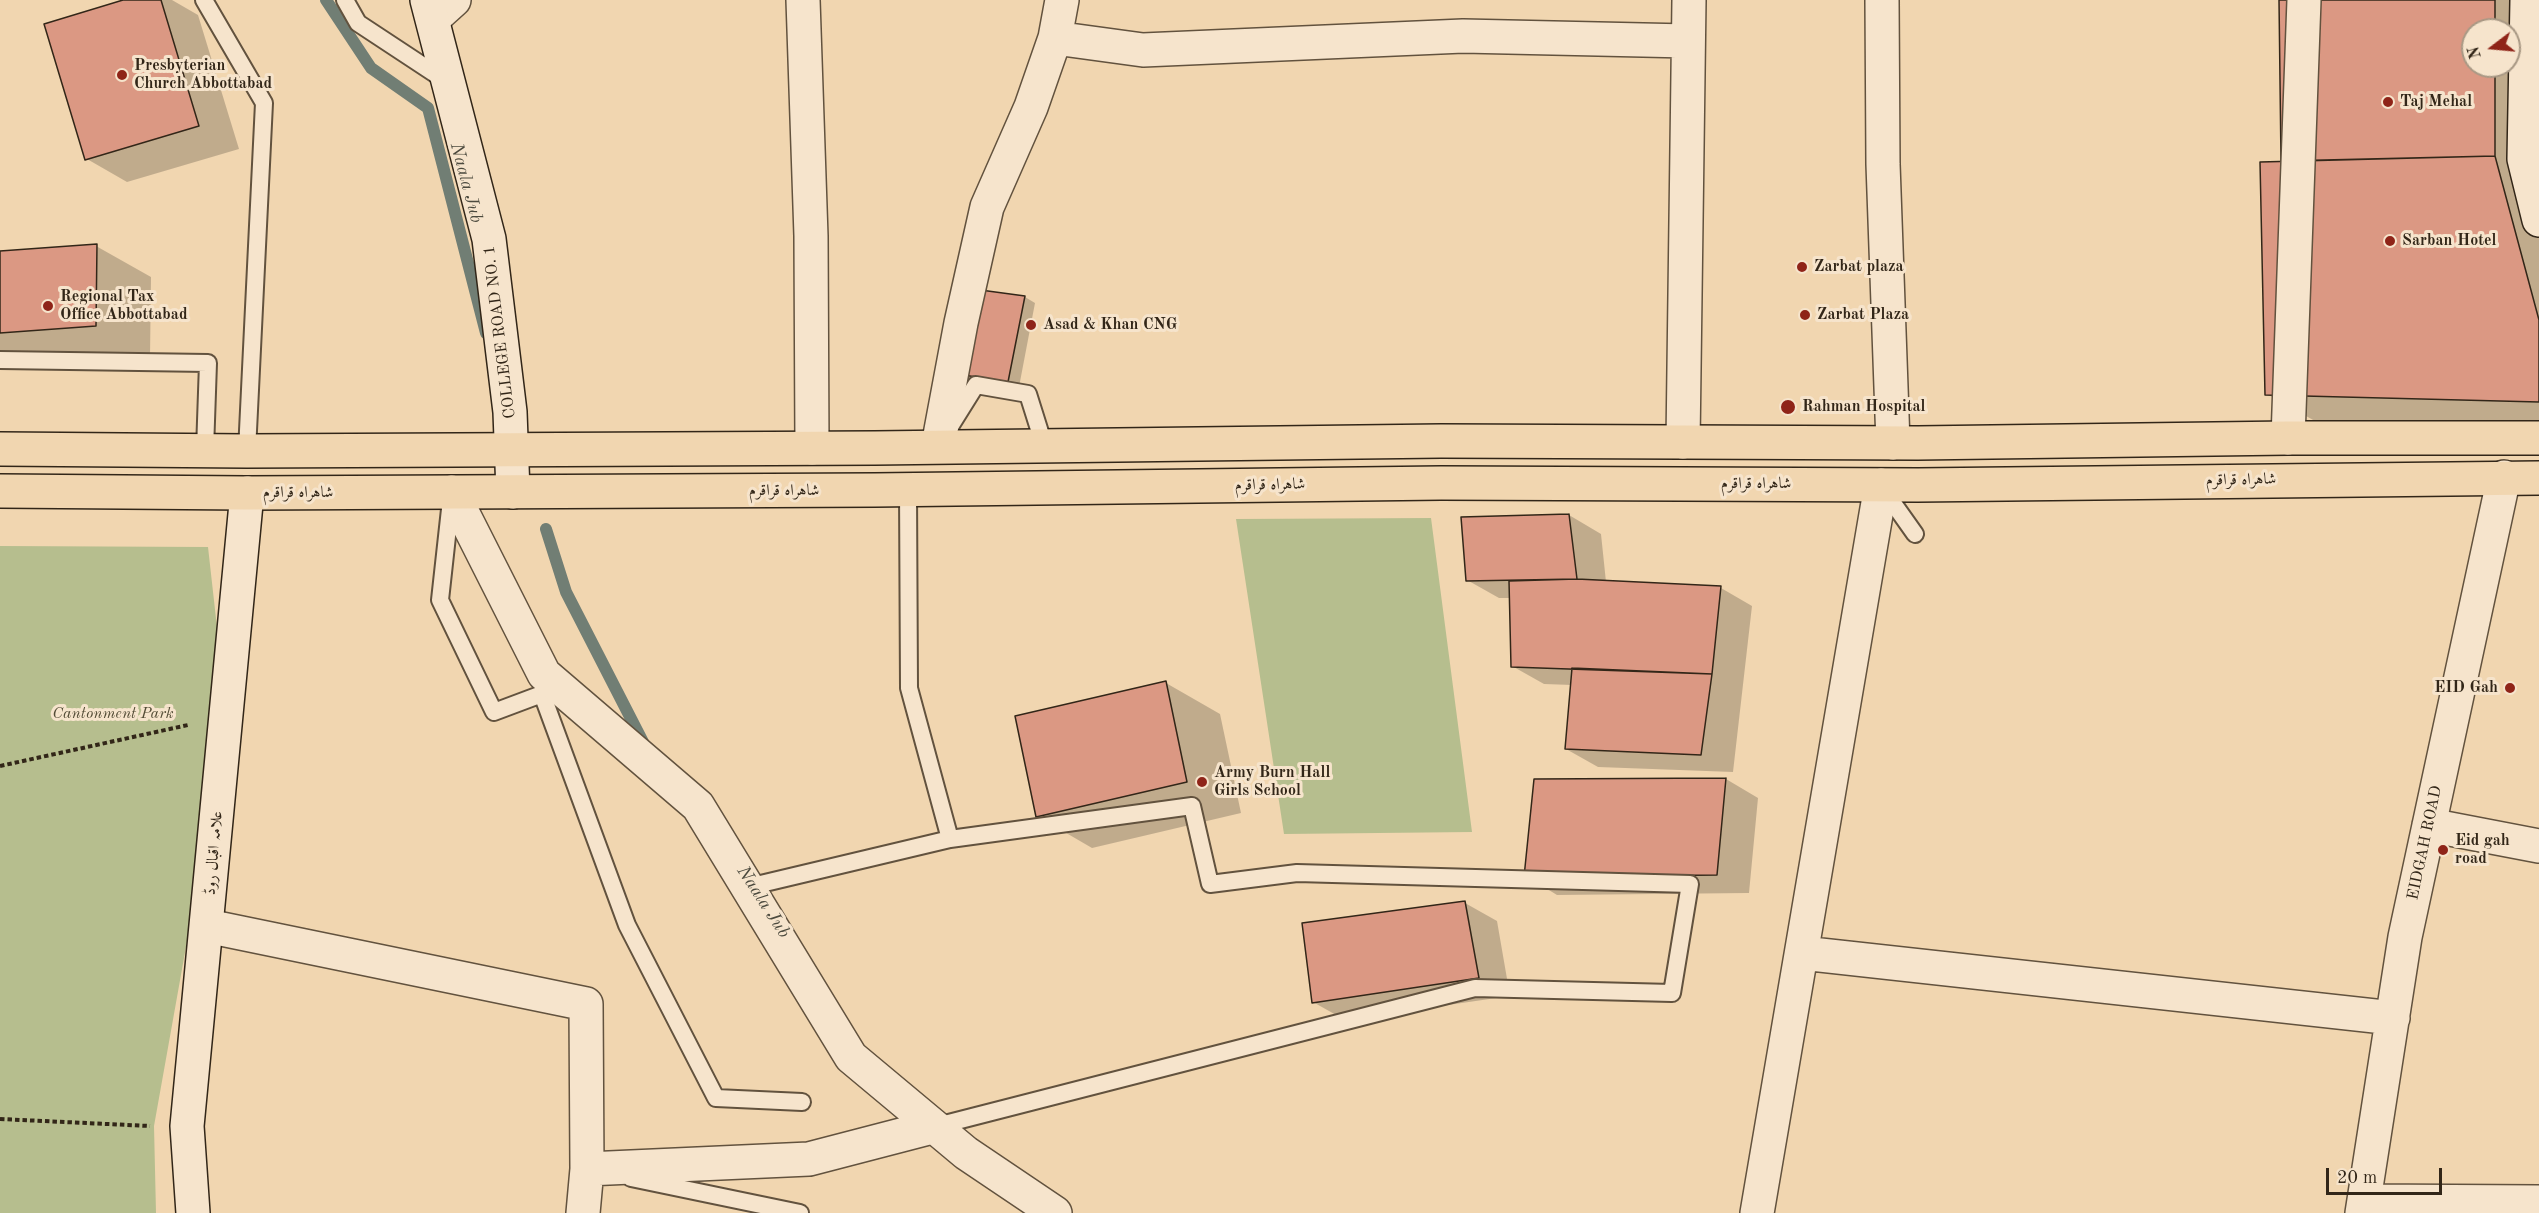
<!DOCTYPE html>
<html>
<head>
<meta charset="utf-8">
<style>
  body { margin:0 }
  #map { position:relative; width:2539px; height:1213px; overflow:hidden; background:#f1d6b0; font-family:"Old Standard TT",serif }
  canvas { display:block }
  .north { position:absolute; left:2461px; top:18px; width:60px; height:60px; box-sizing:border-box; background:#f6e4cc; border:2px solid #a89884; border-radius:50%; rotate:254deg; font-size:16px; font-weight:700; line-height:24px; text-align:center; color:#322618 }
  .north::after { content:''; display:block; margin:auto; width:21px; height:27px; background:#8f2418; clip-path:polygon(50% 0,100% 100%,50% 72%,0 100%) }
  .scale { position:absolute; left:2326px; top:1168px; width:116px; height:27px; box-sizing:border-box; border:3px solid #322618; border-top:0; padding-left:8px; font-size:18px; line-height:21px; white-space:nowrap; color:#322618; -webkit-text-stroke:4px #f6e4cc; paint-order:stroke }
</style>
</head>
<body>
<div id="map">
<canvas width="2539" height="1213"></canvas>
<div class="north">N</div>
<div class="scale">20 m</div>
</div>
<script>
const ctx = document.querySelector('canvas').getContext('2d');
ctx.lineJoin = 'round';
function fillPath(path, color) {
  ctx.fillStyle = color;
  ctx.fill(path, 'evenodd');
}
function shape(rows) {
  const path = new Path2D();
  for (const r of rows) {
    path.moveTo(r[0], r[1]);
    for (let i = 2; i < r.length; i += 2) path.lineTo(r[i], r[i + 1]);
  }
  return path;
}
function strokePath(path, color, width, dash) {
  ctx.strokeStyle = color;
  ctx.lineWidth = width;
  ctx.lineCap = dash ? 'butt' : 'round';
  ctx.setLineDash(dash || []);
  ctx.stroke(path);
}
function write(font, color, halo, rows, align = 'center') {
  ctx.font = font + ' "Old Standard TT",Amiri,serif';
  ctx.lineWidth = 6;
  ctx.setLineDash([]);
  ctx.textBaseline = 'middle';
  ctx.strokeStyle = halo;
  ctx.fillStyle = color;
  for (const [text, x, y, turn = 0] of rows) {
    ctx.save();
    ctx.translate(x, y);
    ctx.rotate((+turn || 0) * Math.PI / 180);
    ctx.textAlign = isNaN(turn) ? turn : align;
    if (halo) ctx.strokeText(text, 0, 0);
    ctx.fillText(text, 0, 0);
    ctx.restore();
  }
}
const green = shape([
  [1431,518,1472,832,1284,834,1236,519],
  [0,546,208,547,227,717,154,1126,156,1213,0,1213]
]);
const shadow = shape([
  [128,0,172,0,198,15,239,149,127,182,87,159],
  [2281,0,2535,0,2539,183,2539,431,2322,425,2267,394,2288,163],
  [2473,30,2509,30,2509,66,2473,66],
  [96,246,151,277,150,357,0,368,0,253],
  [974,290,1025,297,1035,303,1019,387,969,379,959,373],
  [1569,515,1601,534,1606,582,1721,588,1752,606,1733,772,1598,767,1566,749,1572,685,1544,684,1512,666,1511,598,1499,598,1467,580],
  [1166,683,1220,714,1241,813,1092,848,1037,816],
  [1726,779,1758,798,1749,893,1557,895,1526,876,1535,781],
  [1465,903,1497,921,1510,996,1345,1020,1313,1002]
]);
const stream = shape([
  [326,0,371,68,428,108,486,333],
  [546,529,566,592,645,746]
]);
const building = shape([
  [123,0,161,0,199,126,85,160,44,24,123,0],
  [2279,0,2495,0,2495,30,2473,30,2473,66,2495,66,2495,156,2281,161,2279,0],
  [2495,156,2539,320,2539,402,2265,395,2260,162,2495,156],
  [97,244,96,326,0,333,0,251,97,244],
  [973,289,1025,296,1008,382,957,374,973,289],
  [1569,514,1577,579,1466,581,1461,517,1569,514],
  [1577,579,1721,586,1712,674,1511,667,1509,581,1577,579],
  [1572,668,1712,674,1701,755,1565,749,1572,668],
  [1166,681,1187,782,1036,817,1015,716,1166,681],
  [1726,778,1717,875,1524,877,1534,779,1726,778],
  [1465,901,1479,978,1312,1003,1302,923,1465,901]
]);
const path = shape([
  [0,766,188,725],
  [0,1119,150,1126]
]);
const service = shape([
  [204,0,264,103,247,451],
  [345,0,358,23,446,81],
  [0,360,208,363,205,450],
  [951,425,976,385,1028,394,1044,445],
  [1881,486,1915,534],
  [908,490,909,688,950,839],
  [451,500,440,600,494,712,542,694,627,925,716,1098,802,1102],
  [748,887,950,839,1192,806,1210,884,1297,873,1690,884,1672,993,1475,988,933,1127],
  [631,1178,800,1213]
]);
const minor = shape([
  [803,0,811,236,812,448],
  [1882,0,1883,164,1893,443],
  [433,19,454,0],
  [1055,38,1143,50,1463,36,1688,41],
  [2288,438,2304,0],
  [1683,442,1689,0],
  [938,446,961,323,987,207,1031,107,1055,38,1062,0],
  [452,492,544,674,698,806,851,1057,966,1153,1055,1213],
  [2429,825,2539,846],
  [207,926,586,1004,587,1169,809,1159,932,1127],
  [1802,953,2393,1018],
  [2364,1201,2539,1202],
  [583,1213,587,1169],
  [1757,1213,1881,485],
  [2362,1213,2405,937,2504,477]
]);
const secondary = shape([
  [427,0,489,239,510,412,513,492],
  [2527,0,2524,159,2539,220],
  [193,1213,187,1126,247,493]
]);
const trunk = shape([
  [0,449,247,451,875,448,1441,441,1918,443,2288,438,2539,438],
  [0,491,247,493,875,490,1441,483,1918,485,2539,478]
]);
const markers = [
  [122,75,6,"#8f2418"],
  [2388,102,6,"#8f2418"],
  [2390,241,6,"#8f2418"],
  [1802,267,6,"#8f2418"],
  [48,306,6,"#8f2418"],
  [1805,315,6,"#8f2418"],
  [1031,325,6,"#8f2418"],
  [1788,407,8,"#8f2418"],
  [2510,688,6,"#8f2418"],
  [1202,782,6,"#8f2418"],
  [2443,850,6,"#8f2418"]
];
const poiNames = [
  ["Presbyterian",134,66],
  ["Church Abbottabad",134,84],
  ["Taj Mehal",2400,102],
  ["Sarban Hotel",2402,241],
  ["Zarbat plaza",1814,267],
  ["Regional Tax",60,297],
  ["Office Abbottabad",60,315],
  ["Zarbat Plaza",1817,315],
  ["Asad & Khan CNG",1043,325],
  ["Rahman Hospital",1802,407],
  ["EID Gah",2498,688,"right"],
  ["Army Burn Hall",1214,773],
  ["Girls School",1214,791],
  ["Eid gah",2455,841],
  ["road",2455,859]
];
const streetNames = [
  ["COLLEGE ROAD NO. 1",500,332,-97],
  ["شاہراہ قراقرم",2241,480,-1],
  ["شاہراہ قراقرم",1756,484],
  ["شاہراہ قراقرم",1270,485,-1],
  ["شاہراہ قراقرم",784,491],
  ["شاہراہ قراقرم",298,493],
  ["EIDGAH ROAD",2425,843,-78],
  ["علامہ اقبال روڈ",214,853,-85]
];
const parkNames = [
  ["Cantonment Park",113,714]
];
const waterNames = [
  ["Naala Jub",466,183,75],
  ["Naala Jub",763,902,57]
];
fillPath(green, '#b6be8e');
fillPath(shadow, '#0003');
strokePath(stream, '#717e74', 12);
fillPath(building, '#db9883');
strokePath(building, '#322618', 1.5);
strokePath(service, '#62523e', 20);
strokePath(minor, '#62523e', 36);
strokePath(secondary, '#322618', 36);
strokePath(trunk, '#322618', 36);
strokePath(path, '#322618', 4, [4.5, 3]);
strokePath(service, '#f6e4cc', 16);
strokePath(minor, '#f6e4cc', 33);
strokePath(secondary, '#f6e4cc', 33);
strokePath(trunk, '#f1d6b0', 33);
for (const [x, y, r, color] of markers) {
  const dot = new Path2D();
  dot.arc(x, y, r, 0, 2 * Math.PI);
  ctx.fillStyle = color;
  ctx.fill(dot);
  strokePath(dot, '#f6e4cc', 2);
}
write('bold 16px', '#322618', '#f6e4cc', poiNames, 'left');
write('16px', '#322618', '#f6e4cc', streetNames);
write('italic 16px', '#534c36', '#f6e4cc', parkNames);
write('italic 18px', '#4c4a3e', '#f6e4cc', waterNames);
</script>
</body>
</html>
